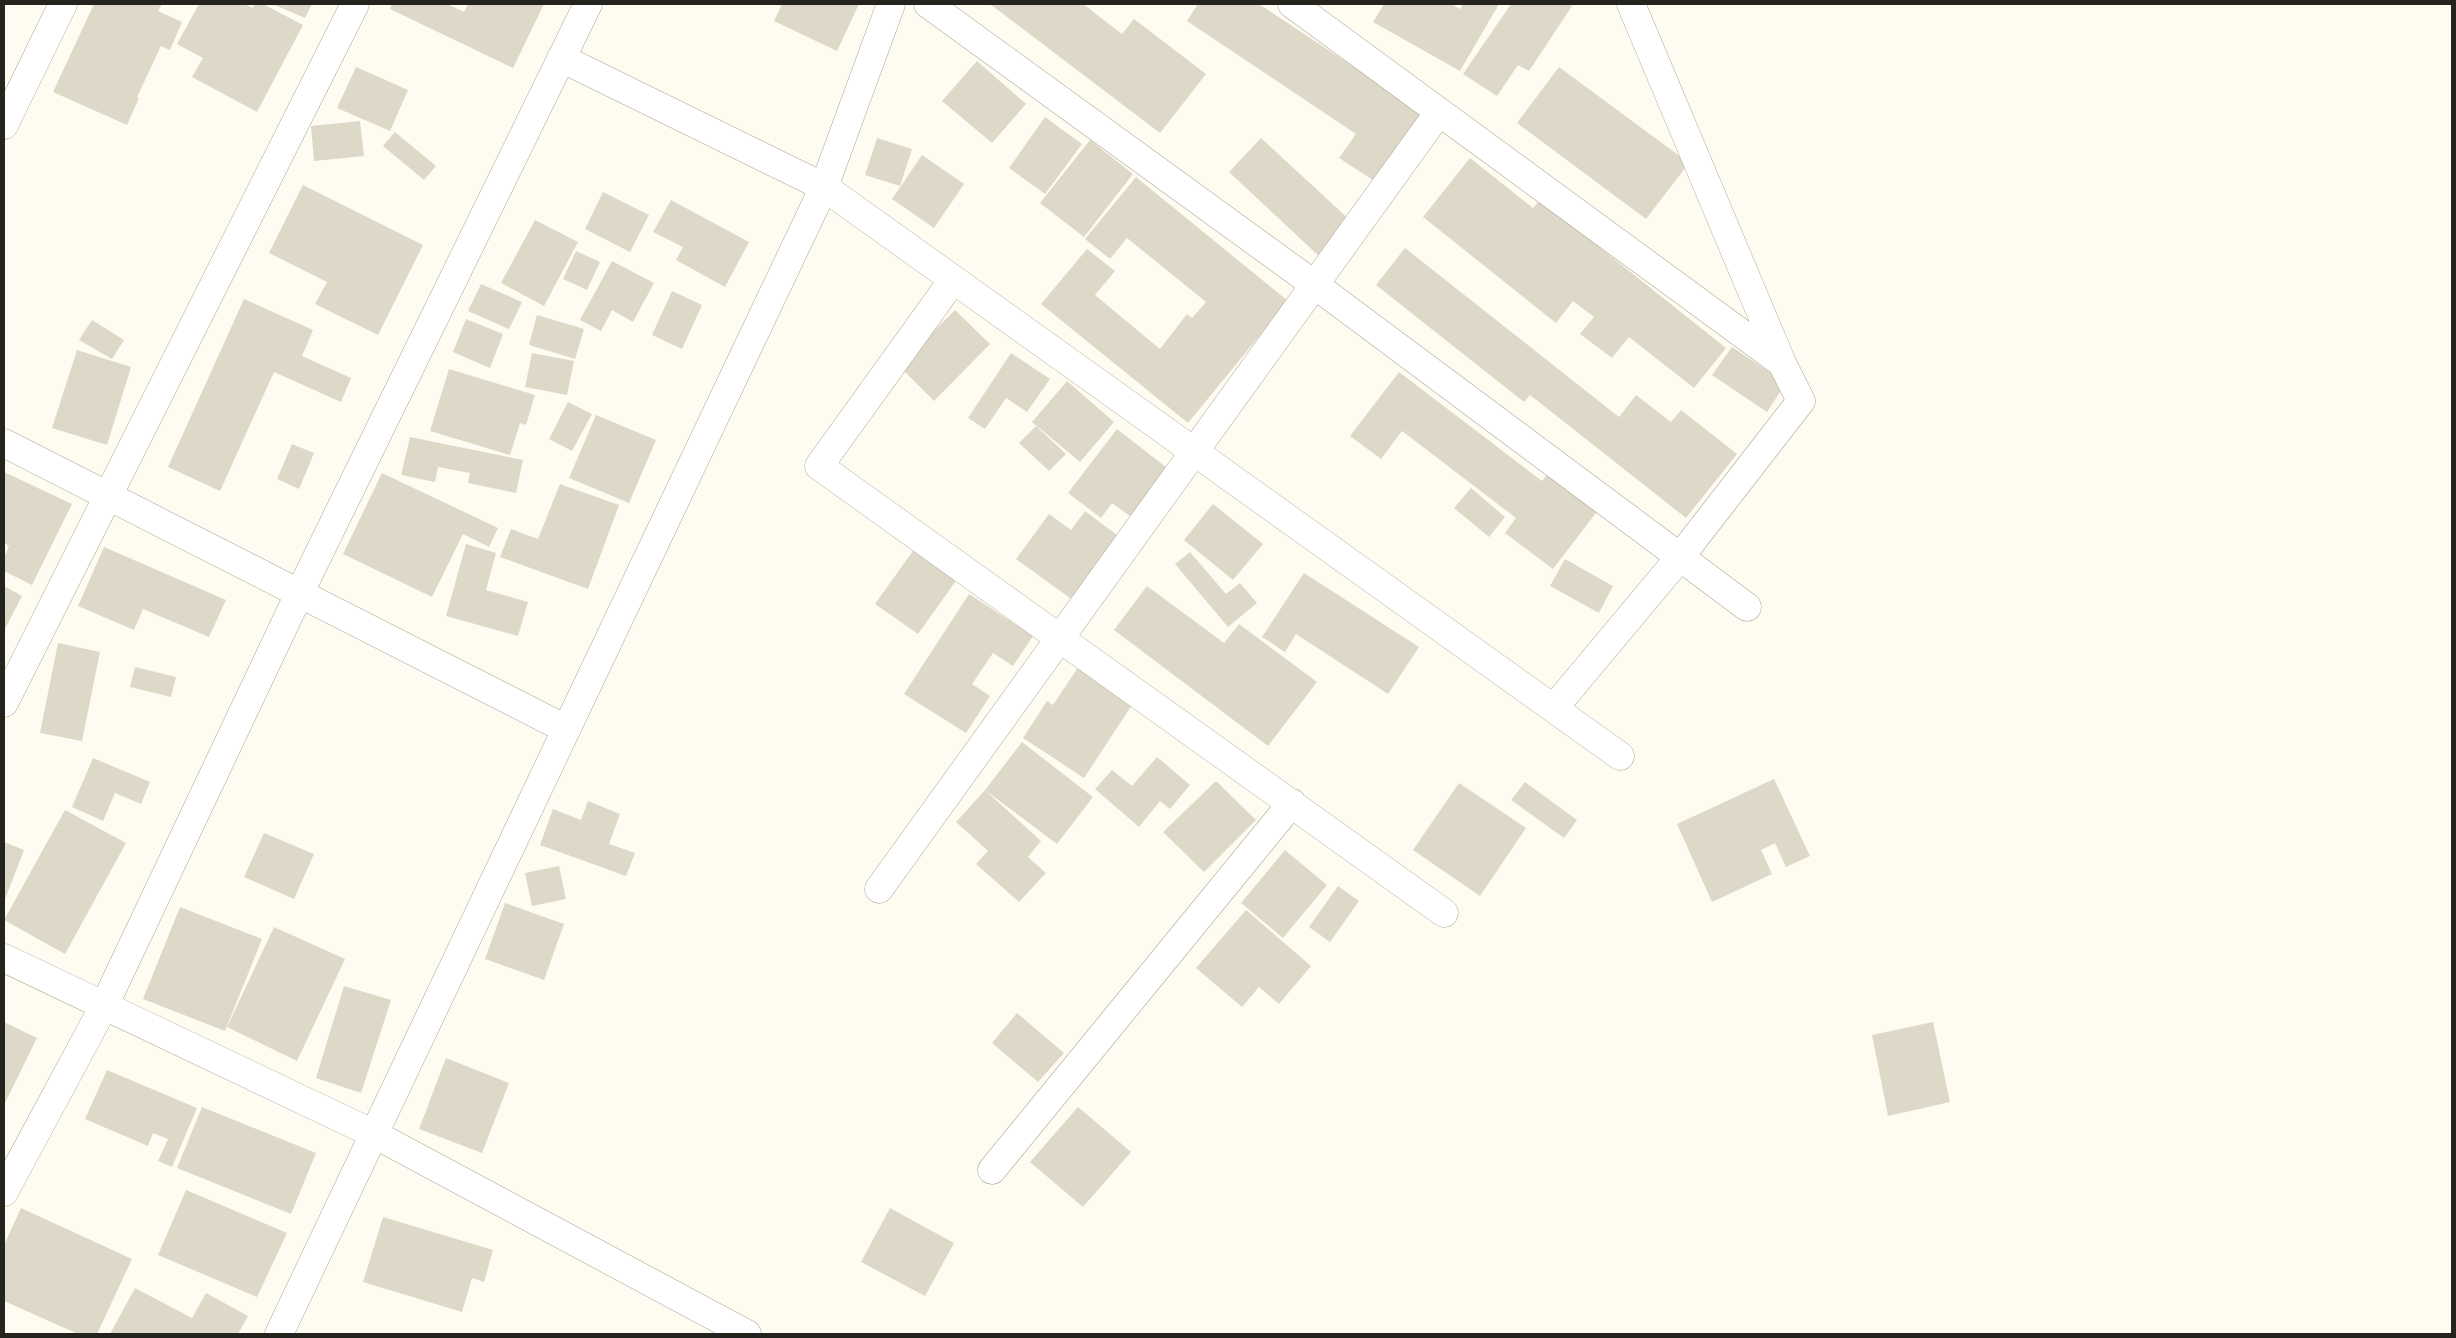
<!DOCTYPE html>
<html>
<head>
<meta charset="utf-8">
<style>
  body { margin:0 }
  #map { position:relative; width:2456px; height:1338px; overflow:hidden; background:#fefbf1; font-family:"Public Sans",sans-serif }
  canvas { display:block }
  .frame { position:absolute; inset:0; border:5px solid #25231d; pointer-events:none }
</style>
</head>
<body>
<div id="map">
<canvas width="2456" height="1338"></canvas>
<div class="frame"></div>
</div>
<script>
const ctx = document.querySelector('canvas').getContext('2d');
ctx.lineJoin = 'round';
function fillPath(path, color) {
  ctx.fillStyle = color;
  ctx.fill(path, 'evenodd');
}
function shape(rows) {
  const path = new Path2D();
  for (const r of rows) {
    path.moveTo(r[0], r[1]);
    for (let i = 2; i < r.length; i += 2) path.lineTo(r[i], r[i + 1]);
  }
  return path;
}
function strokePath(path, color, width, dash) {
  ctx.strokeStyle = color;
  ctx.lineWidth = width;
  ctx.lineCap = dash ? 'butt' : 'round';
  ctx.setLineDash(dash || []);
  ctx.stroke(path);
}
const building = shape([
  [94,4,162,4,158,11,182,22,170,50,161,46,137,97,139,98,127,125,53,92],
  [199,4,245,4,253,8,255,4,263,4,303,25,257,112,192,77,203,58,177,44],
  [272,4,312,4,305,18],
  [392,4,447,4,464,12,468,4,544,4,513,68,390,9],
  [782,4,859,4,837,51,774,21],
  [990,4,1083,4,1122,34,1134,19,1206,74,1160,133],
  [1198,4,1259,4,1429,117,1382,186,1339,158,1356,134,1187,21],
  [1384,4,1451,4,1460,9,1463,4,1499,4,1460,71,1373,22],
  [1511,4,1568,4,1572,6,1529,71,1518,65,1497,96,1463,74],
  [977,61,1026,104,992,143,942,101],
  [356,67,408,90,390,131,337,108],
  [1559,67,1689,163,1646,219,1517,123],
  [1045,117,1082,144,1045,194,1009,168],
  [360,121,364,156,314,161,311,126],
  [395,132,436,166,424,180,383,146],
  [877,138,912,149,900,186,865,175],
  [1261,138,1353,223,1321,258,1229,172],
  [1090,140,1133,174,1084,237,1040,203],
  [922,155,964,184,934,228,892,199],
  [1470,158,1533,208,1540,200,1726,348,1694,388,1629,337,1612,358,1580,334,1594,317,1573,301,1556,323,1423,217],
  [1136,177,1288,301,1188,423,1041,304,1087,249,1115,271,1095,295,1160,349,1187,314,1192,318,1206,302,1127,238,1110,259,1085,239],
  [303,185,423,245,378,335,315,304,327,282,269,253],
  [603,192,649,215,630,252,585,229],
  [671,200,749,242,725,287,676,260,683,247,653,232],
  [535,220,578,242,544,306,501,283],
  [1405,248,1619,417,1636,395,1671,422,1681,410,1737,454,1686,518,1530,395,1524,402,1376,285],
  [576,251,600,262,587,290,563,279],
  [612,261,654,283,633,322,612,310,601,331,580,320],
  [481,284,522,302,509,329,468,311],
  [672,291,702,305,682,349,652,335],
  [244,299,313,330,302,356,351,378,341,402,274,372,220,491,168,467],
  [955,310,990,344,934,401,899,366],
  [537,315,584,329,575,359,529,345],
  [466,319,503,334,490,368,453,352],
  [92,320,124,340,112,359,79,340],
  [1732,347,1786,383,1767,412,1712,375],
  [77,350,131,367,107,445,52,428],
  [532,353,574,361,567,395,525,387],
  [1011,353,1050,379,1027,412,1006,398,985,429,968,418],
  [449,369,535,395,526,425,520,423,510,455,430,431],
  [1399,372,1542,481,1550,471,1599,509,1553,569,1505,533,1516,518,1402,431,1381,459,1350,436],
  [1067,381,1114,422,1080,462,1032,422],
  [568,402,592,414,572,451,549,439],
  [596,415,656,440,629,503,569,478],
  [1036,426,1066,454,1049,471,1019,443],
  [1117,429,1171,471,1134,519,1112,503,1101,518,1068,493],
  [410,437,523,460,516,493,468,483,470,473,438,467,435,482,401,475],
  [292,444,314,453,299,489,277,479],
  [4,472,72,504,32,585,4,571,4,558,9,546,4,543],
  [382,473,498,528,489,547,463,534,432,597,343,554],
  [560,484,619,505,588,589,500,557,511,529,538,539],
  [1471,488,1505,517,1489,537,1454,508],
  [1213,504,1263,544,1233,580,1184,540],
  [1085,511,1121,538,1074,601,1016,559,1049,514,1071,530],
  [466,544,496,553,486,590,528,602,518,636,446,616],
  [104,547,226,600,209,637,143,609,134,630,78,606],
  [915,548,958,578,918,634,875,604],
  [1190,552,1226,594,1240,583,1257,603,1228,627,1175,564],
  [1565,559,1613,586,1599,613,1550,586],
  [1304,573,1419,647,1388,694,1296,634,1285,652,1262,637],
  [4,586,22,596,4,631],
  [1147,586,1224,643,1239,624,1317,682,1268,746,1114,630],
  [969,594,1033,636,1013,666,993,653,972,684,990,696,966,733,904,694],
  [58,643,100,652,82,741,40,733],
  [1079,666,1134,702,1084,778,1023,738,1047,701,1053,705],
  [135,667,176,677,171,697,130,687],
  [1022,742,1093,797,1057,844,985,790],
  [1157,757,1190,785,1170,809,1160,801,1139,827,1095,789,1112,770,1132,786],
  [93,758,150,782,141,804,115,793,103,821,72,807],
  [1774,779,1810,856,1786,867,1775,843,1761,850,1772,874,1712,902,1677,824],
  [1216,781,1256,820,1204,872,1163,832],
  [1525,782,1577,820,1564,838,1511,800],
  [1459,783,1526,828,1480,896,1413,850],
  [985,790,1041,841,1028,857,1046,873,1019,902,976,864,988,851,956,822],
  [588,801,620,814,609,844,635,853,626,876,540,845,553,809,581,820],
  [65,810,126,843,65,954,4,920],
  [264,833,314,854,294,899,244,877],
  [4,842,24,850,4,902],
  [1285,850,1327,885,1283,938,1241,903],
  [559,866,566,899,532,906,525,873],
  [1338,886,1359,901,1330,942,1309,927],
  [505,903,564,924,544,980,485,959],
  [180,907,262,939,225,1031,143,999],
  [1246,910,1311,966,1279,1004,1259,987,1242,1007,1196,968],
  [274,927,345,959,297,1061,227,1027],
  [344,986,391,1000,361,1093,316,1078],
  [1017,1013,1064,1053,1038,1082,992,1043],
  [4,1022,37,1038,4,1105],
  [1933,1022,1950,1102,1888,1116,1872,1035],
  [446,1058,509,1083,482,1153,419,1129],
  [107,1070,197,1108,172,1167,158,1161,168,1139,153,1133,148,1146,85,1119],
  [202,1107,316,1153,291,1214,177,1168],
  [1078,1107,1131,1152,1083,1207,1030,1162],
  [186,1190,287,1233,257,1297,158,1255],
  [21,1208,132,1259,97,1334,78,1334,4,1301,4,1245],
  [890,1208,954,1243,925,1296,861,1262],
  [383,1217,493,1250,484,1282,472,1278,462,1312,363,1282],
  [135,1288,192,1318,206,1293,248,1316,238,1334,110,1334]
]);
const minor = shape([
  [928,4,1315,285,1747,607],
  [1292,4,1782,363],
  [561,58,824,187,1620,756],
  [4,125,63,4],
  [953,280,819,466,1444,913],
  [4,443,566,729],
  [4,703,355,4],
  [1554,708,1680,557,1801,401,1782,363,1631,4],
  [879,889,1439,112],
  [4,958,374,1134,747,1334],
  [992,1170,1292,803],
  [4,1192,104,1006,299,594,588,4],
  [279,1334,824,187,891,4]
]);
fillPath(building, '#ded8c8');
strokePath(minor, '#aba696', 29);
strokePath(minor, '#fff', 28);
</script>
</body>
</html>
